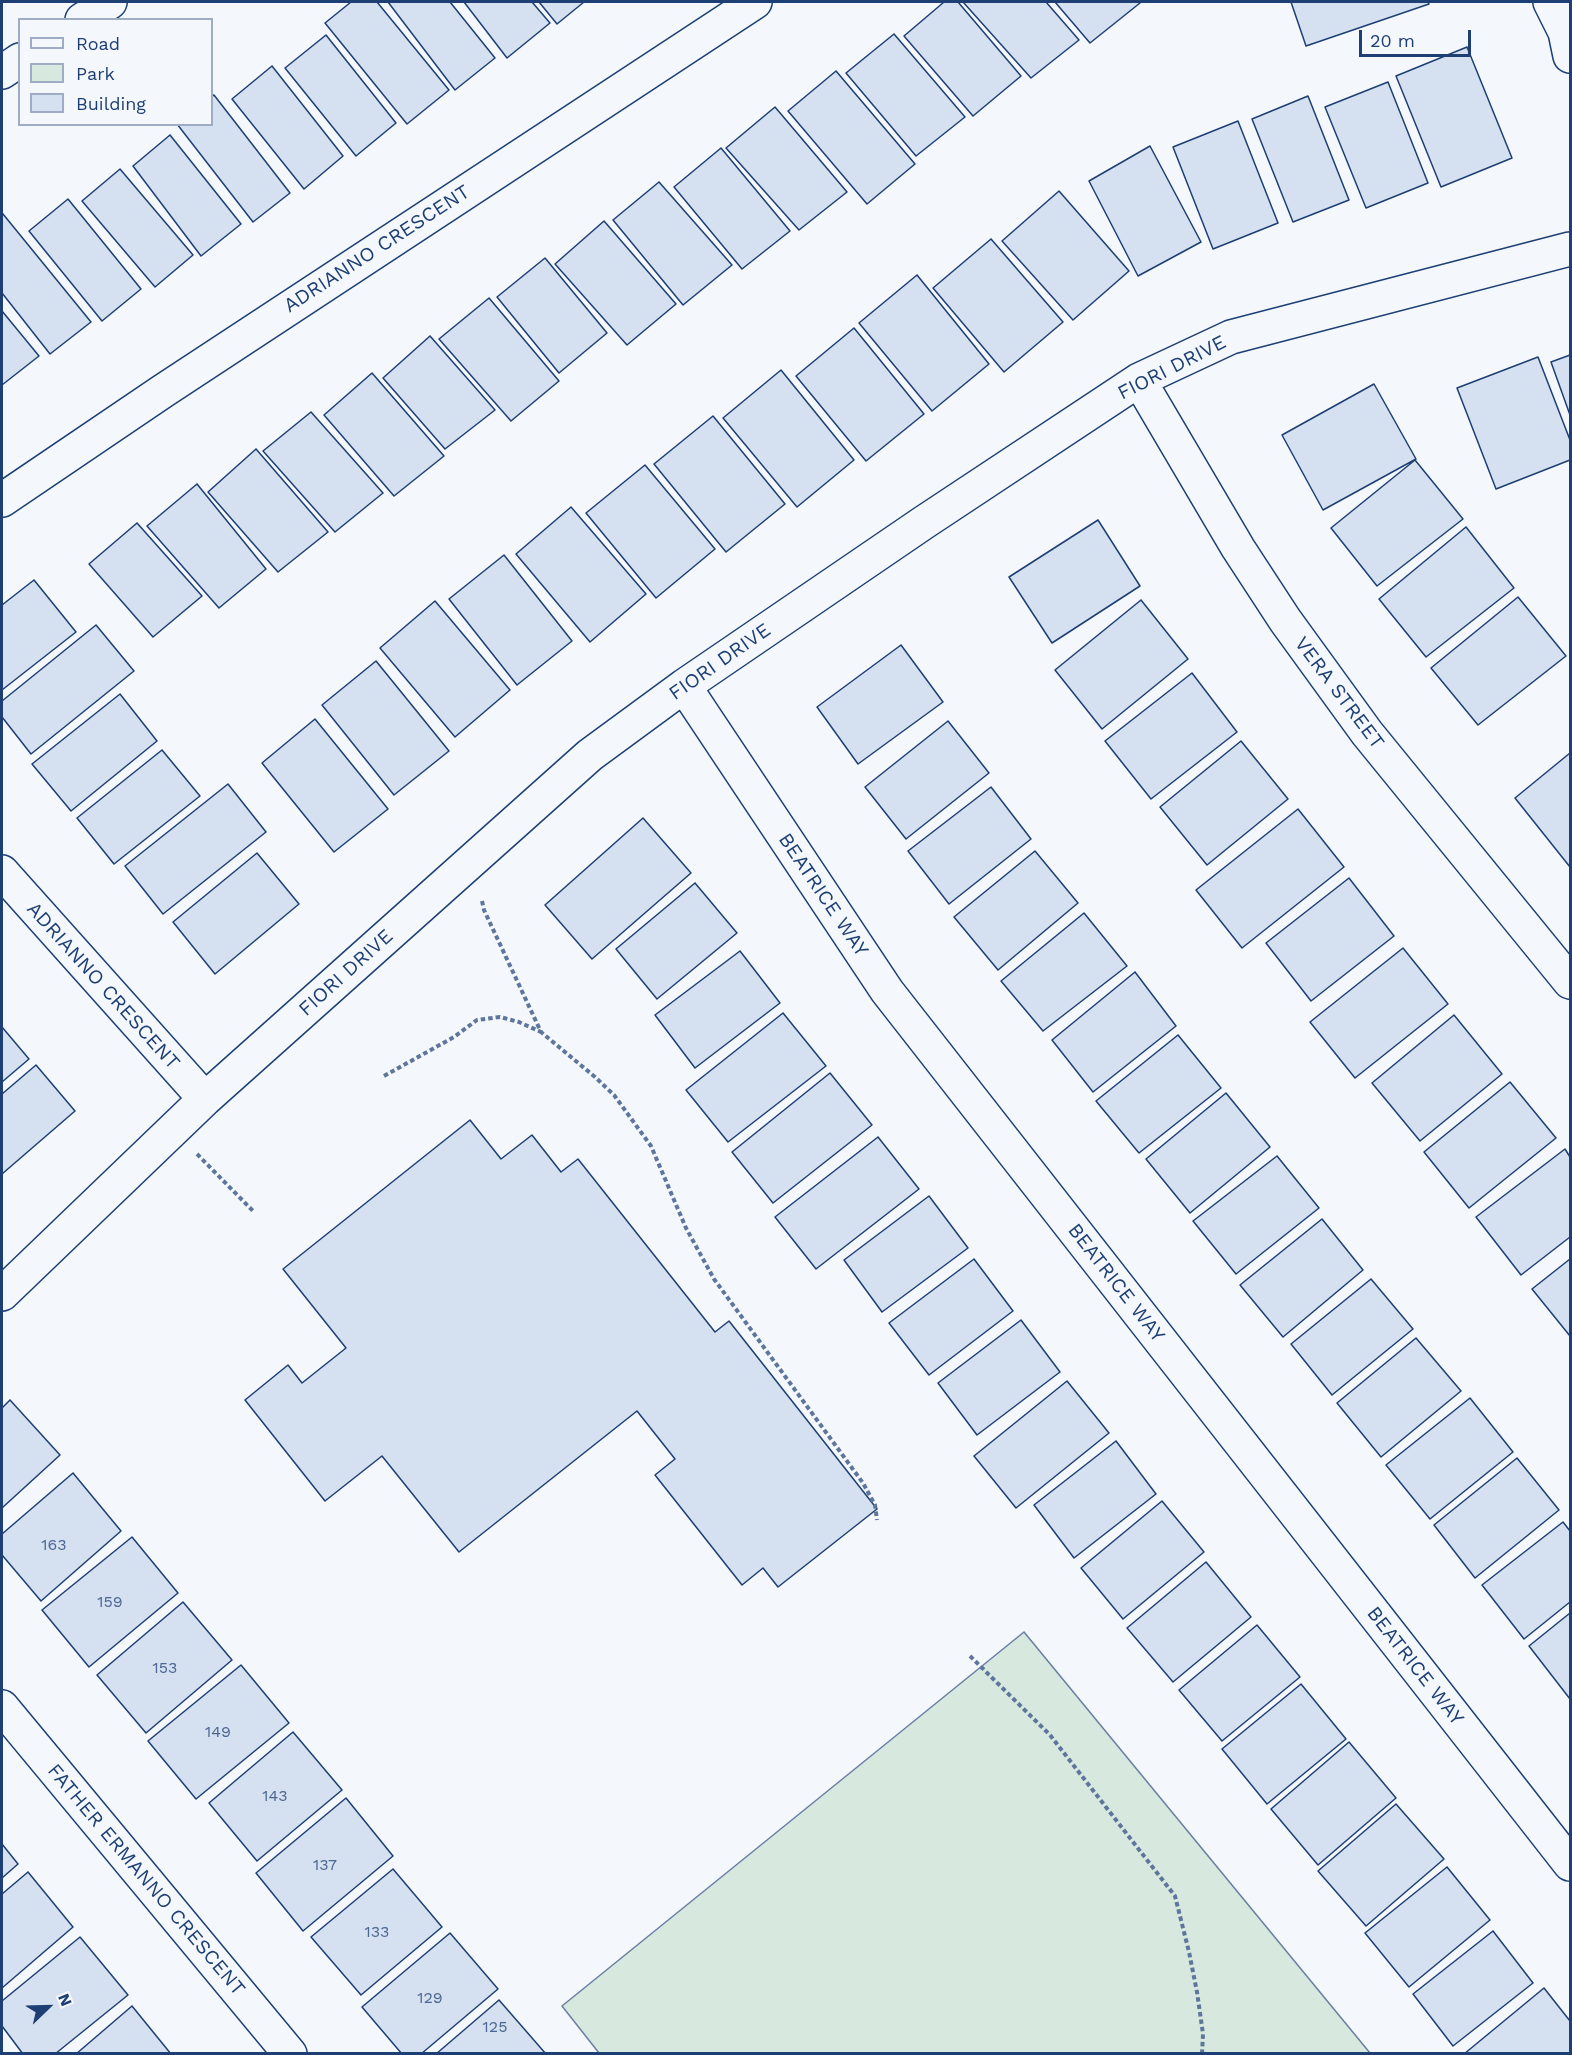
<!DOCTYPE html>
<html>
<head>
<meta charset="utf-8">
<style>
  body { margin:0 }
  #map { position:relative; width:1572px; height:2055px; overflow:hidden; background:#f4f7fb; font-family:"Work Sans",sans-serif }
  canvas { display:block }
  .frame { position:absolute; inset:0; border:3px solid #1d3f73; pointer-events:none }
  .legend { position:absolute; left:18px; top:18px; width:195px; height:108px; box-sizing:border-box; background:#f4f7fb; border:2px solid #9eadc5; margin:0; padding:8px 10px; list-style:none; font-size:18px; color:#1d3f73 }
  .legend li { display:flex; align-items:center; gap:12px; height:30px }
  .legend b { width:30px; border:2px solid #9eadc5 }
  .north { position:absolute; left:18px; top:1977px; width:60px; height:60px; -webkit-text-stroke:4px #f4f7fb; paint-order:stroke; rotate:67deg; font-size:16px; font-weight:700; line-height:24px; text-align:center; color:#1d3f73 }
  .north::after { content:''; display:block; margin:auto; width:21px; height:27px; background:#1d3f73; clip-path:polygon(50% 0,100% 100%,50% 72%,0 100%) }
  .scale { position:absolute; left:1359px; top:30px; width:112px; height:27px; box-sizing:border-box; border:3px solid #1d3f73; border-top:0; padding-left:8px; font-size:18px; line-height:21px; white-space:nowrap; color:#1d3f73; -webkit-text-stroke:4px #f4f7fb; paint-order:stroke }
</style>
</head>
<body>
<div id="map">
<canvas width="1572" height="2055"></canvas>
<div class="frame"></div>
<ul class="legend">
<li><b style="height:8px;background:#f4f7fb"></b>Road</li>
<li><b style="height:16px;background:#d7e8df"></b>Park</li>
<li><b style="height:16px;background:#d5e0f0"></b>Building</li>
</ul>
<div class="north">N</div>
<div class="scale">20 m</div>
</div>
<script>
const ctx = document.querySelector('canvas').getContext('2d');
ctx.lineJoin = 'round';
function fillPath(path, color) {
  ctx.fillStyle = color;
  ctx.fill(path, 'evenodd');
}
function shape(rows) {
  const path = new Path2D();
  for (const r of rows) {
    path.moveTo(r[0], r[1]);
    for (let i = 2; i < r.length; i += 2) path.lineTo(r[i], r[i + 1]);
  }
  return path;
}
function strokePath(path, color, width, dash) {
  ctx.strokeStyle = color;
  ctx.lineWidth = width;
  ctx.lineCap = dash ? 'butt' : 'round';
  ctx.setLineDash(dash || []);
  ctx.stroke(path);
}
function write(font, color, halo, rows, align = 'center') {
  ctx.font = font + ' "Work Sans",sans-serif';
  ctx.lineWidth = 4.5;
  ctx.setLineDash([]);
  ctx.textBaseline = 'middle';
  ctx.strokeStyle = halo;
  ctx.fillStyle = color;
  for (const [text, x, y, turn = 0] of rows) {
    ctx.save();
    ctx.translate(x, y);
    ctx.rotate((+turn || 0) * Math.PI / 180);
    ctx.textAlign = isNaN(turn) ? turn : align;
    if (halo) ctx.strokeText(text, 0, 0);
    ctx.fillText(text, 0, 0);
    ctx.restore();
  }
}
const green = shape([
  [1024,1632,1370,2053,599,2053,562,2006,1024,1632]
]);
const building = shape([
  [351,2,377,2,449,90,407,124,325,23,351,2],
  [388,2,450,2,495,58,455,90,388,2],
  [464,2,532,2,550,23,507,58,464,2],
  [539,2,584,2,557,24,539,2],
  [944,2,958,2,1021,76,973,116,904,36,944,2],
  [963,2,1046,2,1079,40,1031,78,963,2],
  [1055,2,1138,2,1140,3,1090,43,1055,2],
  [1291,2,1428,2,1429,4,1306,46,1291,2],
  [894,34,965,117,916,156,846,73,894,34],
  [326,35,396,123,356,156,285,68,326,35],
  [1467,47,1512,158,1441,187,1396,76,1467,47],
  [272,66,343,156,304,189,232,99,272,66],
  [836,71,915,164,867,204,788,111,836,71],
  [1388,82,1428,183,1366,208,1325,107,1388,82],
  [214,95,290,193,253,222,177,124,212,124,212,96,214,95],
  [1308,96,1349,200,1293,222,1252,119,1308,96],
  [775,107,847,192,799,230,726,148,775,107],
  [1238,121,1278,223,1213,249,1173,147,1238,121],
  [170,135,241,224,201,256,133,166,170,135],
  [1150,146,1201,242,1138,276,1089,181,1150,146],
  [721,148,790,231,742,269,674,187,721,148],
  [120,169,193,255,155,287,82,201,120,169],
  [659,182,732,265,683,305,613,220,659,182],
  [1059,191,1129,271,1073,320,1002,241,1059,191],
  [68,199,141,289,102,321,29,231,68,199],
  [3,214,91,322,50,354,2,293,2,215,3,214],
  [604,221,676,304,627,345,555,264,604,221],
  [991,239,1063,322,1004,372,933,288,991,239],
  [545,258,607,333,559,373,497,297,545,258],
  [917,275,989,364,932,411,859,323,917,275],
  [489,298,559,381,511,421,439,339,489,298],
  [2,311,39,356,2,385,2,311],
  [854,328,924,414,866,461,796,376,854,328],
  [430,336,495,410,445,449,383,378,430,336],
  [1570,355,1570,415,1551,362,1570,355],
  [1538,357,1570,440,1570,460,1496,489,1457,388,1538,357],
  [781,370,854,460,797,507,723,418,781,370],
  [372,373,444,456,394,496,324,415,372,373],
  [1374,384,1416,459,1323,510,1282,435,1374,384],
  [311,412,383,493,335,532,263,451,311,412],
  [713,416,785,504,726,552,654,464,713,416],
  [256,449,328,532,278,572,208,492,256,449],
  [1415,460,1463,519,1377,586,1331,528,1415,460],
  [645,465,715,549,656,598,586,513,645,465],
  [197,484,266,569,219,608,147,526,197,484],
  [571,507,646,594,590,642,516,554,571,507],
  [1098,520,1140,586,1052,643,1009,577,1098,520],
  [137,523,202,596,153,637,89,564,137,523],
  [1466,527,1514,588,1426,657,1379,599,1466,527],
  [504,555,572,641,517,685,449,599,504,555],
  [34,580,76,632,2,690,2,605,34,580],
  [1518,597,1566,656,1478,725,1431,668,1518,597],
  [1141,600,1188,659,1102,729,1055,670,1141,600],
  [435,601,510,690,455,737,380,648,435,601],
  [96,625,134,671,31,754,2,717,2,701,96,625],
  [901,645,943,702,858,764,817,707,901,645],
  [376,661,449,751,394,795,322,705,376,661],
  [1192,673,1237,732,1151,799,1105,741,1192,673],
  [120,694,157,741,71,811,32,764,120,694],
  [315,719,388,809,334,852,262,763,315,719],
  [948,721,989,773,906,839,865,787,948,721],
  [1241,741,1288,799,1207,865,1160,807,1241,741],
  [162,750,200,796,114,864,77,818,162,750],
  [1570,753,1570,867,1515,798,1570,753],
  [228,784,266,832,163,914,125,866,228,784],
  [991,787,1031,839,949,904,908,851,991,787],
  [1298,809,1344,867,1242,948,1196,890,1298,809],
  [643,818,691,873,592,959,545,905,643,818],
  [1035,851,1078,903,998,970,954,917,1035,851],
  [257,853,299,904,215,974,173,922,257,853],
  [1349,878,1394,936,1311,1001,1266,943,1349,878],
  [695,883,737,933,657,999,616,949,695,883],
  [1084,913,1127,966,1043,1031,1001,981,1084,913],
  [1403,948,1448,1004,1355,1078,1310,1022,1403,948],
  [740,951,780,1003,695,1068,655,1015,740,951],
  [1135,972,1176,1026,1093,1092,1052,1040,1135,972],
  [783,1013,826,1066,728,1142,686,1090,783,1013],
  [1454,1015,1502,1074,1420,1141,1372,1083,1454,1015],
  [2,1027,29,1059,2,1082,2,1027],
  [1178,1035,1221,1088,1139,1153,1096,1101,1178,1035],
  [36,1065,75,1111,2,1174,2,1094,36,1065],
  [830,1073,872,1125,773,1203,732,1152,830,1073],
  [1510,1082,1556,1138,1469,1208,1424,1152,1510,1082],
  [1226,1093,1270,1147,1190,1213,1146,1159,1226,1093],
  [470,1120,501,1159,532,1135,561,1172,578,1159,715,1332,729,1321,877,1509,778,1587,763,1568,742,1585,655,1475,675,1459,637,1411,459,1552,382,1456,325,1501,245,1400,288,1365,302,1383,346,1348,283,1269,470,1120],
  [878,1137,919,1189,816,1269,775,1217,878,1137],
  [1565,1149,1570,1157,1570,1237,1521,1275,1476,1217,1565,1149],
  [1277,1156,1319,1208,1236,1274,1193,1221,1277,1156],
  [929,1196,968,1248,882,1312,844,1260,929,1196],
  [1322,1219,1363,1270,1283,1337,1240,1285,1322,1219],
  [974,1259,1013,1311,929,1375,889,1323,974,1259],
  [1570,1259,1570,1336,1532,1289,1570,1259],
  [1371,1279,1413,1329,1332,1395,1291,1344,1371,1279],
  [1021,1320,1060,1372,977,1435,938,1383,1021,1320],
  [1416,1338,1461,1391,1381,1457,1337,1403,1416,1338],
  [1067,1381,1109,1433,1016,1508,974,1456,1067,1381],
  [1470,1398,1513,1452,1430,1519,1386,1465,1470,1398],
  [10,1400,60,1455,2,1508,2,1408,10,1400],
  [1116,1441,1156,1494,1074,1558,1034,1505,1116,1441],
  [1517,1458,1559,1510,1475,1578,1434,1525,1517,1458],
  [73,1473,121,1531,41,1601,2,1555,2,1534,73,1473],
  [1162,1501,1204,1552,1123,1619,1081,1568,1162,1501],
  [1563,1522,1570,1531,1570,1602,1524,1639,1482,1585,1563,1522],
  [132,1537,178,1593,89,1667,42,1610,132,1537],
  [1206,1562,1251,1617,1173,1682,1127,1628,1206,1562],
  [183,1602,232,1660,146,1733,97,1675,183,1602],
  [1570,1613,1570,1699,1529,1646,1570,1613],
  [1257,1625,1300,1677,1222,1741,1179,1690,1257,1625],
  [241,1665,289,1723,196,1799,148,1741,241,1665],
  [1301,1684,1346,1739,1267,1804,1222,1749,1301,1684],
  [293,1732,342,1790,257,1861,209,1803,293,1732],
  [1349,1742,1396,1798,1318,1865,1271,1809,1349,1742],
  [346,1798,393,1856,303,1931,256,1873,346,1798],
  [1396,1804,1444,1859,1366,1926,1318,1871,1396,1804],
  [2,1844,18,1864,2,1878,2,1844],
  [1447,1867,1490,1920,1409,1987,1365,1933,1447,1867],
  [393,1869,442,1927,361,1995,311,1937,393,1869],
  [28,1872,73,1927,2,1988,2,1894,28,1872],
  [1493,1931,1533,1983,1453,2046,1413,1994,1493,1931],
  [450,1933,498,1989,421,2054,402,2054,362,2007,450,1933],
  [80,1937,128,1995,55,2054,23,2054,2,2026,2,2001,80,1937],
  [1544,1988,1570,2021,1570,2054,1464,2054,1544,1988],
  [499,2000,546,2054,436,2054,499,2000],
  [132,2006,171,2054,76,2054,132,2006]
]);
const path = shape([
  [482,901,484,910,541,1032,595,1077,614,1095,651,1146,686,1228,714,1279,863,1483,875,1505,877,1520],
  [384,1076,454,1037,477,1020,500,1017,519,1022,541,1032],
  [197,1154,253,1211],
  [970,1656,1050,1735,1175,1896,1189,1952,1197,1992,1203,2034,1202,2054]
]);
const street = shape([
  [1550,2,1565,32,1570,56],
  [1139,380,1238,548,1285,620,1367,733,1570,982],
  [2,500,163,391,755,2],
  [684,686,887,991,1570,1864],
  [2,872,205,1099],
  [2,1294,205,1099,590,755,684,686,923,523,1139,380,1231,337,1570,249],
  [2,1707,290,2054]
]);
const secondary = shape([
  [82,20,110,2],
  [2,72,20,60]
]);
const numberNames = [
  ["163",54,1545],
  ["159",110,1602],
  ["153",165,1668],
  ["149",218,1732],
  ["143",275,1796],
  ["137",325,1865],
  ["133",377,1932],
  ["129",430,1998],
  ["125",495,2027]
];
const streetNames = [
  ["ADRIANNO CRESCENT",377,249,-33],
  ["FIORI DRIVE",1172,368,-27],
  ["FIORI DRIVE",720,662,-35],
  ["VERA STREET",1339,693,53],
  ["BEATRICE WAY",823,895,56],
  ["FIORI DRIVE",346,973,-42],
  ["ADRIANNO CRESCENT",103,986,48],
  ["BEATRICE WAY",1116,1283,52],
  ["BEATRICE WAY",1415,1666,52],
  ["FATHER ERMANNO CRESCENT",146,1880,50]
];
fillPath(green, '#d7e8df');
strokePath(green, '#687fa3', 1.5);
fillPath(building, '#d5e0f0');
strokePath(building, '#1d3f73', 1.5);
strokePath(street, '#1d3f73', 36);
strokePath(secondary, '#1d3f73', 36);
strokePath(path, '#5e769c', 4, [4.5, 3]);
strokePath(street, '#f4f7fb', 33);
strokePath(secondary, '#f4f7fb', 33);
write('16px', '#4b6792', null, numberNames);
write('20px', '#1d3f73', '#f4f7fb', streetNames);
</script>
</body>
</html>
